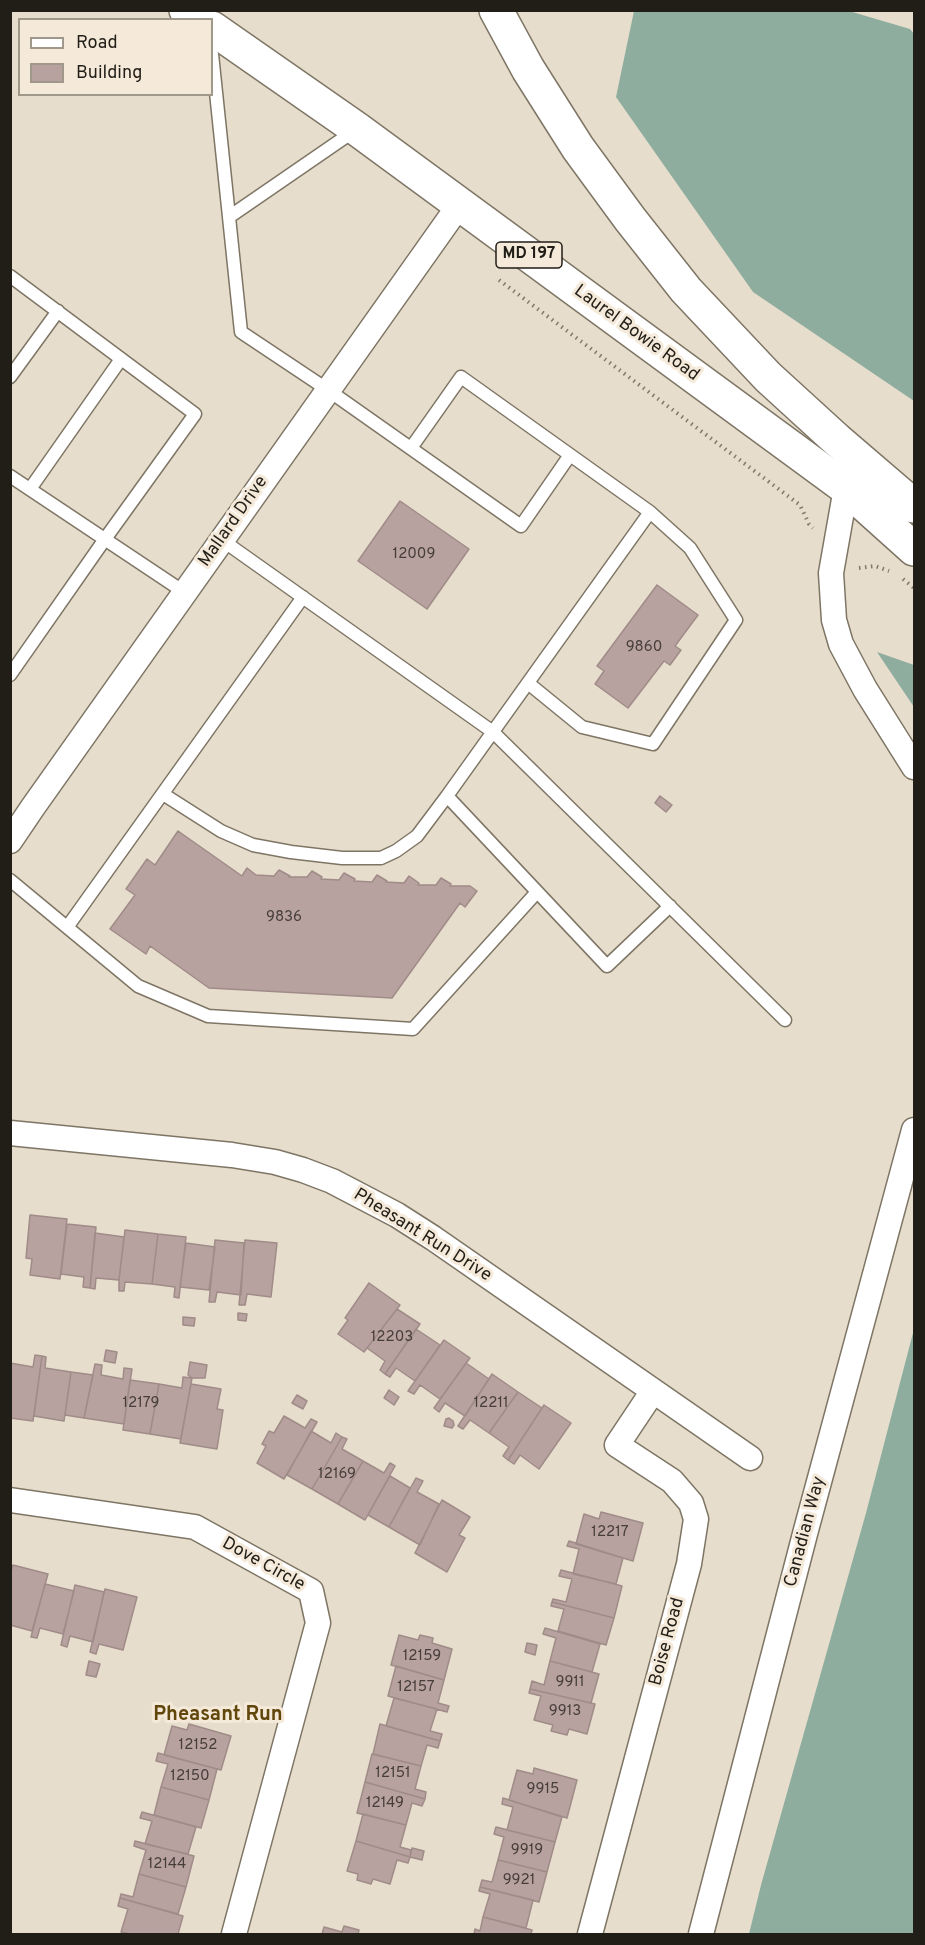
<!DOCTYPE html>
<html>
<head>
<meta charset="utf-8">
<style>
  body { margin:0 }
  #map { position:relative; width:925px; height:1945px; overflow:hidden; background:#e7ddcc; font-family:Overpass,sans-serif }
  canvas { display:block }
  .frame { position:absolute; inset:0; border:12px solid #211d17; pointer-events:none }
  .legend { position:absolute; left:18px; top:18px; width:195px; height:78px; box-sizing:border-box; background:#f5ead9; border:2px solid #a0988b; margin:0; padding:8px 10px; list-style:none; font-size:18px; color:#211d17 }
  .legend li { display:flex; align-items:center; gap:12px; height:30px }
  .legend b { width:30px; border:2px solid #a0988b }
</style>
</head>
<body>
<div id="map">
<canvas width="925" height="1945"></canvas>
<div class="frame"></div>
<ul class="legend">
<li><b style="height:8px;background:#fff"></b>Road</li>
<li><b style="height:16px;background:#b8a29f"></b>Building</li>
</ul>
</div>
<script>
const ctx = document.querySelector('canvas').getContext('2d');
ctx.lineJoin = 'round';
function fillPath(path, color) {
  ctx.fillStyle = color;
  ctx.fill(path, 'evenodd');
}
function shape(rows) {
  const path = new Path2D();
  for (const r of rows) {
    path.moveTo(r[0], r[1]);
    for (let i = 2; i < r.length; i += 2) path.lineTo(r[i], r[i + 1]);
  }
  return path;
}
function strokePath(path, color, width, dash) {
  ctx.strokeStyle = color;
  ctx.lineWidth = width;
  ctx.lineCap = dash ? 'butt' : 'round';
  ctx.setLineDash(dash || []);
  ctx.stroke(path);
}
function write(font, color, halo, rows, align = 'center') {
  ctx.font = font + ' Overpass,sans-serif';
  ctx.lineWidth = 6;
  ctx.setLineDash([]);
  ctx.textBaseline = 'middle';
  ctx.strokeStyle = halo;
  ctx.fillStyle = color;
  for (const [text, x, y, turn = 0] of rows) {
    ctx.save();
    ctx.translate(x, y);
    ctx.rotate((+turn || 0) * Math.PI / 180);
    ctx.textAlign = isNaN(turn) ? turn : align;
    if (halo) ctx.strokeText(text, 0, 0);
    ctx.fillText(text, 0, 0);
    ctx.restore();
  }
}
const forest = shape([
  [634,11,849,11,910,29,914,34,914,401,753,292,616,97],
  [877,652,914,665,914,707],
  [914,1329,914,1934,749,1934,761,1885,866,1513]
]);
const building = shape([
  [400,501,469,549,427,609,358,561,400,501],
  [657,585,698,615,675,646,681,650,670,665,664,661,628,708,595,684,604,671,597,666,657,585],
  [660,796,672,805,666,812,655,803,660,796],
  [178,831,242,876,247,868,256,875,274,876,279,870,290,876,289,877,307,877,312,871,322,877,321,879,339,880,344,873,355,879,354,881,372,882,377,875,387,881,386,882,404,883,409,876,419,883,418,885,436,885,441,878,451,884,450,886,470,886,477,891,465,907,460,903,392,998,209,988,150,946,146,954,110,929,135,895,126,889,147,859,155,865,178,831],
  [30,1215,67,1219,60,1279,30,1275,32,1259,26,1258,30,1215],
  [67,1224,96,1227,90,1288,83,1287,84,1277,61,1274,67,1224],
  [125,1230,158,1234,152,1284,125,1282,124,1291,119,1291,119,1280,125,1230],
  [95,1233,124,1237,119,1280,96,1278,95,1289,90,1288,95,1233],
  [158,1234,186,1237,179,1298,174,1297,175,1287,152,1284,158,1234],
  [215,1240,244,1243,241,1295,217,1292,215,1302,209,1302,215,1240],
  [245,1240,277,1243,271,1297,247,1294,245,1305,239,1305,245,1240],
  [186,1243,215,1247,209,1290,180,1287,186,1243],
  [369,1283,400,1305,364,1352,338,1334,348,1320,345,1318,369,1283],
  [397,1309,420,1324,385,1374,380,1370,385,1361,367,1348,397,1309],
  [238,1313,247,1314,246,1321,238,1320,238,1313],
  [183,1317,195,1318,194,1326,183,1325,183,1317],
  [416,1329,440,1345,415,1381,396,1368,390,1377,385,1374,416,1329],
  [444,1340,470,1358,440,1399,420,1385,414,1394,408,1391,444,1340],
  [106,1350,117,1352,115,1363,104,1361,106,1350],
  [35,1355,42,1356,33,1421,10,1418,10,1363,33,1367,35,1355],
  [42,1356,46,1357,45,1368,71,1372,64,1421,34,1416,42,1356],
  [190,1362,207,1365,205,1378,192,1378,188,1375,190,1362],
  [466,1363,489,1379,465,1416,445,1403,439,1412,434,1408,466,1363],
  [95,1364,102,1365,101,1375,123,1379,124,1368,132,1369,124,1424,84,1418,95,1364],
  [71,1372,93,1375,84,1418,65,1415,71,1372],
  [492,1374,518,1392,489,1433,470,1420,463,1429,458,1426,492,1374],
  [183,1377,192,1378,181,1439,150,1434,159,1384,182,1388,183,1377],
  [130,1380,159,1384,150,1434,123,1430,130,1380],
  [191,1384,221,1389,217,1409,223,1410,217,1449,180,1443,191,1384],
  [389,1390,399,1397,394,1405,384,1398,389,1390],
  [518,1392,542,1408,508,1460,503,1456,509,1447,489,1433,518,1392],
  [297,1395,307,1401,303,1409,292,1403,297,1395],
  [544,1405,571,1423,539,1469,520,1455,514,1464,508,1460,544,1405],
  [284,1416,305,1428,311,1419,317,1422,284,1479,257,1463,266,1446,262,1444,269,1431,274,1433,284,1416],
  [449,1418,453,1421,454,1425,452,1428,444,1426,446,1419,449,1418],
  [311,1431,331,1443,336,1433,342,1437,312,1489,287,1475,311,1431],
  [342,1437,347,1439,342,1449,363,1461,338,1504,312,1489,342,1437],
  [363,1461,384,1473,390,1463,395,1466,365,1520,338,1504,363,1461],
  [390,1476,410,1488,389,1527,368,1515,390,1476],
  [416,1478,423,1481,417,1492,439,1504,420,1545,389,1527,416,1478],
  [442,1500,470,1517,459,1535,465,1538,447,1572,415,1553,442,1500],
  [601,1512,643,1523,633,1561,576,1544,584,1514,599,1519,601,1512],
  [569,1541,623,1558,616,1584,573,1574,579,1549,567,1546,569,1541],
  [13,1565,48,1574,32,1631,10,1625,10,1574,13,1565],
  [561,1570,622,1586,614,1618,552,1602,553,1599,566,1602,572,1579,559,1576,561,1570],
  [45,1584,74,1591,63,1634,40,1628,37,1638,31,1637,45,1584],
  [75,1585,104,1592,93,1642,70,1636,67,1647,61,1645,75,1585],
  [105,1589,137,1597,123,1650,99,1644,96,1654,90,1652,105,1589],
  [552,1602,614,1618,606,1645,558,1631,564,1609,551,1606,552,1602],
  [545,1628,600,1644,592,1672,550,1661,556,1638,543,1634,545,1628],
  [399,1635,418,1640,420,1635,433,1638,432,1643,452,1649,444,1680,391,1665,399,1635],
  [527,1643,537,1645,535,1655,525,1652,527,1643],
  [89,1661,100,1664,96,1677,86,1675,89,1661],
  [550,1661,599,1674,591,1703,530,1689,532,1681,544,1685,550,1661],
  [396,1666,444,1680,438,1703,449,1706,447,1712,388,1696,396,1666],
  [530,1689,595,1704,587,1734,569,1729,567,1735,551,1731,553,1725,534,1720,541,1696,529,1693,530,1689],
  [394,1698,437,1709,430,1731,442,1734,440,1741,386,1726,394,1698],
  [189,1724,231,1736,221,1770,164,1755,172,1726,187,1730,189,1724],
  [380,1724,440,1741,438,1748,427,1745,421,1766,373,1754,380,1724],
  [158,1753,217,1769,209,1800,161,1787,168,1764,156,1761,158,1753],
  [372,1754,421,1766,415,1789,426,1792,425,1799,365,1782,372,1754],
  [534,1768,577,1780,567,1818,509,1800,517,1770,533,1774,534,1768],
  [365,1782,425,1799,422,1806,412,1803,406,1825,357,1813,365,1782],
  [161,1787,209,1800,201,1828,154,1815,161,1787],
  [503,1798,562,1817,555,1842,507,1830,513,1807,502,1804,503,1798],
  [142,1812,196,1827,188,1854,145,1844,152,1821,140,1818,142,1812],
  [363,1814,406,1825,400,1847,411,1850,410,1857,356,1841,363,1814],
  [496,1827,555,1842,547,1872,498,1860,504,1837,494,1834,496,1827],
  [135,1841,194,1856,186,1887,139,1874,146,1850,134,1846,135,1841],
  [356,1841,410,1857,408,1863,397,1860,390,1884,373,1879,371,1884,357,1880,358,1874,347,1871,356,1841],
  [412,1848,424,1851,422,1860,410,1857,412,1848],
  [498,1860,547,1872,539,1902,480,1887,482,1880,492,1882,498,1860],
  [139,1874,186,1887,178,1914,120,1898,121,1894,133,1897,139,1874],
  [480,1887,533,1900,526,1928,483,1917,490,1894,479,1891,480,1887],
  [120,1898,183,1916,178,1934,130,1934,121,1932,128,1909,118,1906,120,1898],
  [483,1917,532,1930,531,1934,474,1934,475,1929,480,1931,483,1917],
  [344,1926,359,1930,358,1934,322,1934,324,1927,342,1932,344,1926]
]);
const path = shape([
  [499,280,800,505,809,524,813,528],
  [859,568,875,566,889,571],
  [903,579,914,588]
]);
const service = shape([
  [212,54,241,332,328,390,521,526,570,455],
  [229,217,354,131],
  [10,276,195,414,105,539,10,675],
  [10,377,58,311],
  [411,448,461,377,650,512,690,548,736,620,653,744,582,727,528,683],
  [10,476,184,592],
  [30,489,121,359],
  [222,540,493,732,785,1020],
  [163,794,221,831,253,845,291,852,342,858,381,858,396,851,417,836,447,796,650,512],
  [447,796,607,966,670,906],
  [10,880,138,986,208,1016,413,1029,537,892],
  [68,926,303,597]
]);
const minor = shape([
  [846,488,831,573,834,620,841,644,865,689,914,767],
  [10,841,33,807,460,204],
  [10,1133,232,1155,275,1162,303,1170,332,1181,397,1215,433,1238,750,1458],
  [10,1500,195,1527,311,1591,318,1623,234,1934],
  [590,1934,689,1564,696,1519,691,1503,672,1481,617,1445,653,1391],
  [701,1934,806,1530,914,1130]
]);
const primary = shape([
  [186,10,199,20],
  [212,28,357,129,868,504]
]);
const motorway = shape([
  [496,10,528,69,578,148,630,219,686,290,768,377,837,440,914,506],
  [846,488,914,549]
]);
const numberNames = [
  ["12009",414,555],
  ["9860",644,648],
  ["9836",284,918],
  ["12203",392,1338],
  ["12179",141,1404],
  ["12211",491,1404],
  ["12169",337,1475],
  ["12217",610,1533],
  ["12159",422,1657],
  ["9911",570,1683],
  ["12157",416,1688],
  ["9913",565,1712],
  ["12152",198,1746],
  ["12151",393,1774],
  ["12150",190,1777],
  ["9915",543,1790],
  ["12149",385,1804],
  ["9919",527,1851],
  ["12144",167,1865],
  ["9921",519,1881]
];
const shields = [
  [529,255,66]
];
const shieldNames = [
  ["MD 197",529,255]
];
const streetNames = [
  ["Laurel Bowie Road",636,334,36],
  ["Mallard Drive",234,522,-55],
  ["Pheasant Run Drive",422,1236,32],
  ["Canadian Way",806,1532,-75],
  ["Dove Circle",263,1565,29],
  ["Boise Road",668,1642,-75]
];
const neighbourhoodNames = [
  ["Pheasant Run",218,1716]
];
fillPath(forest, '#8ead9e');
fillPath(building, '#b8a29f');
strokePath(building, '#9f8b88', 1.5);
strokePath(service, '#7e7565', 15);
strokePath(minor, '#7e7565', 27);
strokePath(primary, '#7e7565', 36);
strokePath(motorway, '#7e7565', 36);
strokePath(path, '#80796e', 4, [1.5, 4.5]);
strokePath(service, '#fff', 12);
strokePath(minor, '#fff', 24);
strokePath(primary, '#fff', 33);
strokePath(motorway, '#fff', 33);
write('15px', '#473e39', null, numberNames);
for (const [x, y, w] of shields) {
  const box = new Path2D();
  box.roundRect(x - w / 2, y - 13, w, 26, 4.5);
  ctx.fillStyle = '#f5ead9';
  ctx.fill(box);
  strokePath(box, '#211d17', 1.5);
}
write('bold 16px', '#211d17', null, shieldNames);
write('18px', '#211d17', '#f5ead9', streetNames);
write('bold 20px', '#62470c', '#f5ead9', neighbourhoodNames);
</script>
</body>
</html>
